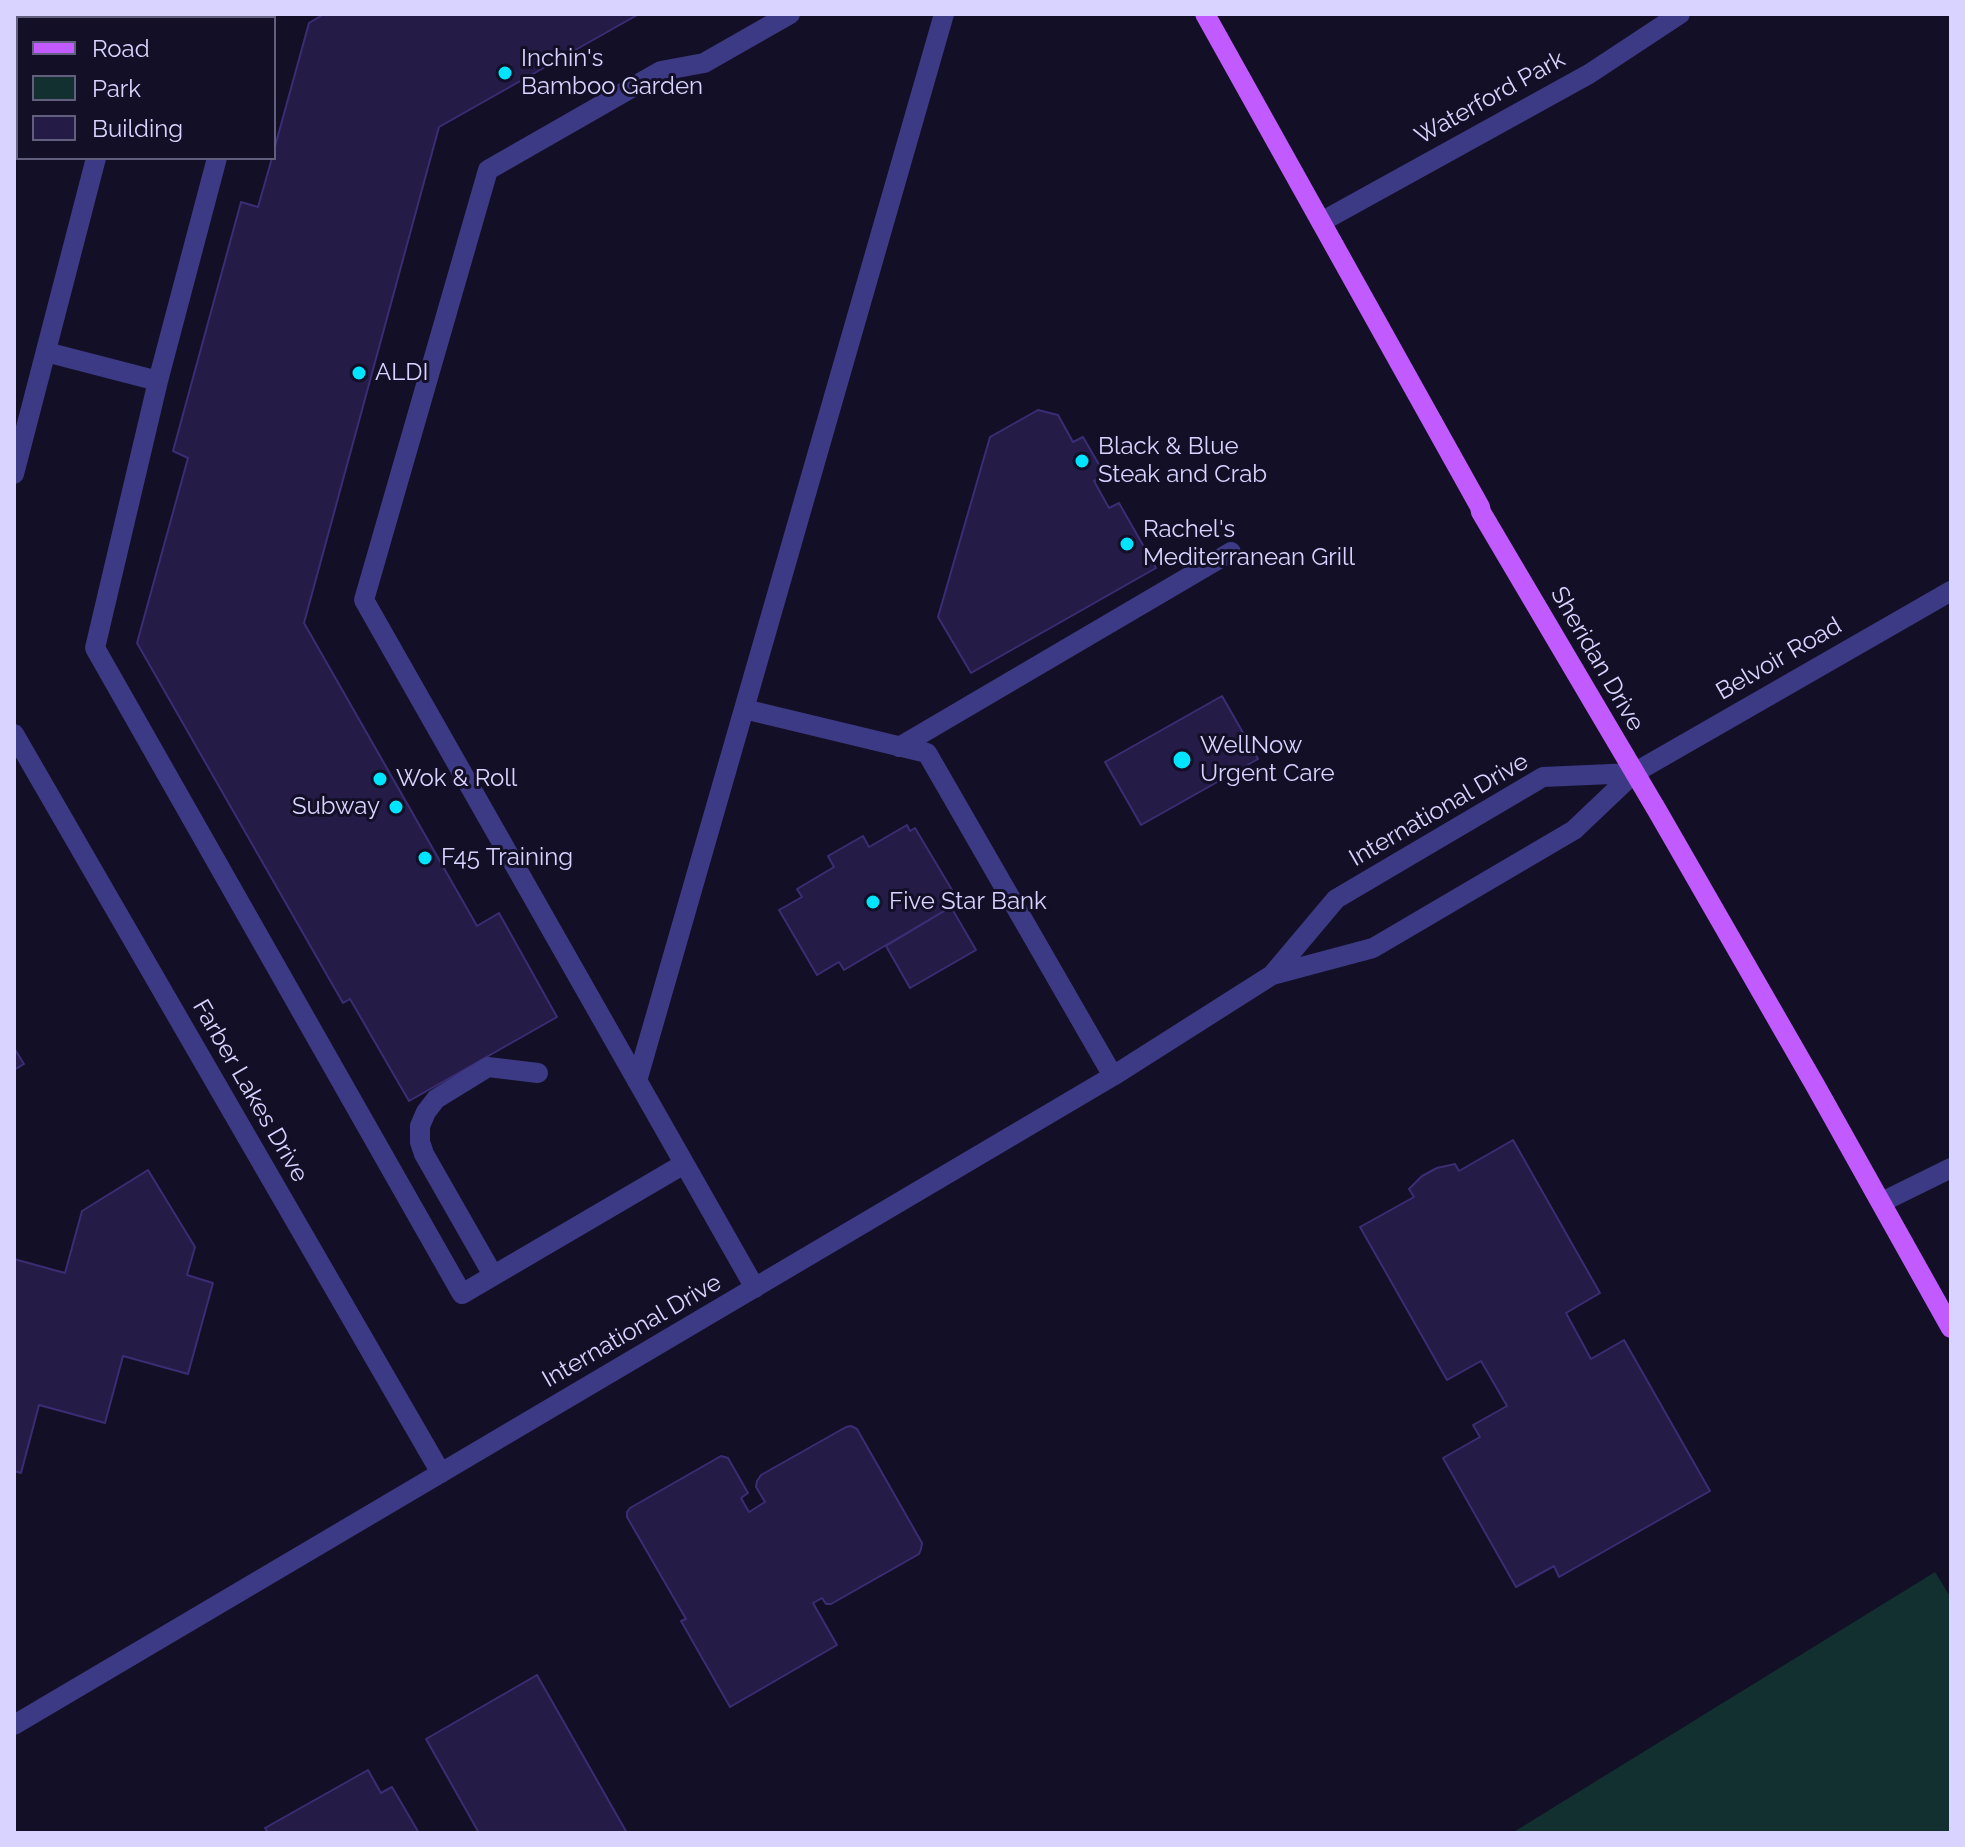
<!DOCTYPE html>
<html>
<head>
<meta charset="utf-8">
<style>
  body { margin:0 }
  #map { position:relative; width:1965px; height:1847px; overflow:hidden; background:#130f26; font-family:Raleway,sans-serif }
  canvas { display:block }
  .frame { position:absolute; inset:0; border:16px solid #d9d4ff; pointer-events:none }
  .legend { position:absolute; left:16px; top:16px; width:260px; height:144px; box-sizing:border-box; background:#130f26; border:2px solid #625e7d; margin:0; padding:10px 14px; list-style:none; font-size:24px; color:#d9d4ff }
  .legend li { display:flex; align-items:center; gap:16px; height:40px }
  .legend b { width:40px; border:2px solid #625e7d }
</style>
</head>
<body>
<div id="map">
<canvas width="1965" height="1847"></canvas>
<div class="frame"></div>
<ul class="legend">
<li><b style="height:10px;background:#c25bff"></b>Road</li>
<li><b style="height:22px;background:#12302f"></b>Park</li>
<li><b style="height:22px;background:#241b47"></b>Building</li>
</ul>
</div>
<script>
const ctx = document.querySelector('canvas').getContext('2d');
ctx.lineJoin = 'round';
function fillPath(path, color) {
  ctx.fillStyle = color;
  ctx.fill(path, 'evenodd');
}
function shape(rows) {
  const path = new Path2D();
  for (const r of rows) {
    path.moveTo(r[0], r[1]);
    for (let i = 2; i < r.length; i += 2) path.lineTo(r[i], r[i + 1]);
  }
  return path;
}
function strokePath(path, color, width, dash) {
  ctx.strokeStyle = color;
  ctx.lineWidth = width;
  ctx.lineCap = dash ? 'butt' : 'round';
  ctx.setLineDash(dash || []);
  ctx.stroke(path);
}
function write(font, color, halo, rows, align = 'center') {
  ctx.font = font + ' Raleway,sans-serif';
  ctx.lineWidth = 6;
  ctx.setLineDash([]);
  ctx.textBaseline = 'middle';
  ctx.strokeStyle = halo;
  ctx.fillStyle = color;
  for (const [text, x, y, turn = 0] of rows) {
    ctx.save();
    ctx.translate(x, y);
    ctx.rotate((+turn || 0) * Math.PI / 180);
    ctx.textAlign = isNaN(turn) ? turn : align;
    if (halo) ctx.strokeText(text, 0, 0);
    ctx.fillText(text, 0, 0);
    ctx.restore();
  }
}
const green = shape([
  [1935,1572,1951,1598,1951,1833,1512,1833]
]);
const building = shape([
  [324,14,639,14,439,127,304,623,477,926,499,913,557,1017,409,1101,350,999,343,1003,137,643,188,458,173,451,241,202,258,207,272,158,274,158,274,150,309,23,324,14],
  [1038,410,1058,415,1073,442,1083,437,1105,475,1094,481,1109,508,1119,503,1156,568,971,673,938,617,990,437,1038,410],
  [1222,696,1258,759,1141,825,1105,762,1222,696],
  [907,825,910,831,915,828,955,895,950,898,954,905,844,970,839,962,817,975,779,910,802,897,797,889,834,867,828,856,863,836,869,847,907,825],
  [951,907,976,950,910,988,886,946,951,907],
  [14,1048,24,1064,14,1070,14,1048],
  [1513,1140,1600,1293,1566,1313,1591,1359,1624,1340,1710,1491,1559,1577,1554,1566,1516,1587,1443,1458,1480,1437,1473,1425,1507,1406,1481,1361,1447,1380,1360,1227,1414,1197,1409,1189,1422,1176,1437,1168,1455,1164,1459,1171,1513,1140],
  [148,1170,195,1247,187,1275,213,1283,188,1374,123,1356,105,1423,39,1405,21,1473,14,1471,14,1259,65,1273,82,1211,148,1170],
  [851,1426,857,1429,922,1543,921,1549,919,1554,831,1604,826,1604,822,1598,813,1603,837,1645,730,1707,681,1621,686,1619,627,1517,627,1512,630,1508,721,1456,728,1458,748,1493,741,1498,749,1512,765,1502,756,1487,757,1481,761,1475,846,1427,851,1426],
  [537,1675,627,1833,479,1833,426,1739,537,1675],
  [368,1770,381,1793,392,1787,419,1833,268,1833,265,1828,368,1770]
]);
const minor = shape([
  [103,14,103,18],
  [254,18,255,14],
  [217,158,158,381,95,648,462,1294,684,1164],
  [1321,222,1589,74,1680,14],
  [46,352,158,381],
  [14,474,96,158],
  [744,709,927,753,1113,1076],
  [14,734,441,1473],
  [899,747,1231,552],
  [1272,975,1336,899,1543,777,1634,773],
  [637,1081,944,14],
  [1882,1202,1951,1168],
  [493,1275,424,1154,420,1142,420,1126,426,1112,436,1099,488,1067,538,1073],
  [755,1288,364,600,488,170,661,71,704,63,790,14],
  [14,1725,1113,1076,1272,975,1373,948,1574,830,1634,773,1951,591]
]);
const major = shape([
  [1205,14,1480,507,1481,512,1658,812,1815,1085,1951,1328]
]);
const markers = [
  [505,73,8,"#00e5ff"],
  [359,373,8,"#00e5ff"],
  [1082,461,8,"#00e5ff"],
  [1127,544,8,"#00e5ff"],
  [1182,760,10,"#00e5ff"],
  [380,779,8,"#00e5ff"],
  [396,807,8,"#00e5ff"],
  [425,858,8,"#00e5ff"],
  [873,902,8,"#00e5ff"]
];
const poiNames = [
  ["Inchin's",521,59],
  ["Bamboo Garden",521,87],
  ["ALDI",375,373],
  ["Black & Blue",1098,447],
  ["Steak and Crab",1098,475],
  ["Rachel's",1143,530],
  ["Mediterranean Grill",1143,558],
  ["WellNow",1200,746],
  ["Urgent Care",1200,774],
  ["Wok & Roll",396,779],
  ["Subway",380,807,"right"],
  ["F45 Training",441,858],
  ["Five Star Bank",889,902]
];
const streetNames = [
  ["Waterford Park",1490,98,-29],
  ["Sheridan Drive",1597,659,60],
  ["Belvoir Road",1779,659,-30],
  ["International Drive",1439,810,-30],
  ["Farber Lakes Drive",250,1091,60],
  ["International Drive",632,1331,-30]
];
fillPath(green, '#12302f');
fillPath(building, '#241b47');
strokePath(building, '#3b2d73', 2);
strokePath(minor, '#3d3a85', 20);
strokePath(major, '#c25bff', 20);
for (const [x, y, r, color] of markers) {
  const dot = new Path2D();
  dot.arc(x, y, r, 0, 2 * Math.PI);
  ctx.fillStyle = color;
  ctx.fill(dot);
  strokePath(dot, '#130f26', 3);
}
write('24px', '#d9d4ff', '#130f26', poiNames, 'left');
write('24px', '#d9d4ff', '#130f26', streetNames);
</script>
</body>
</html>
